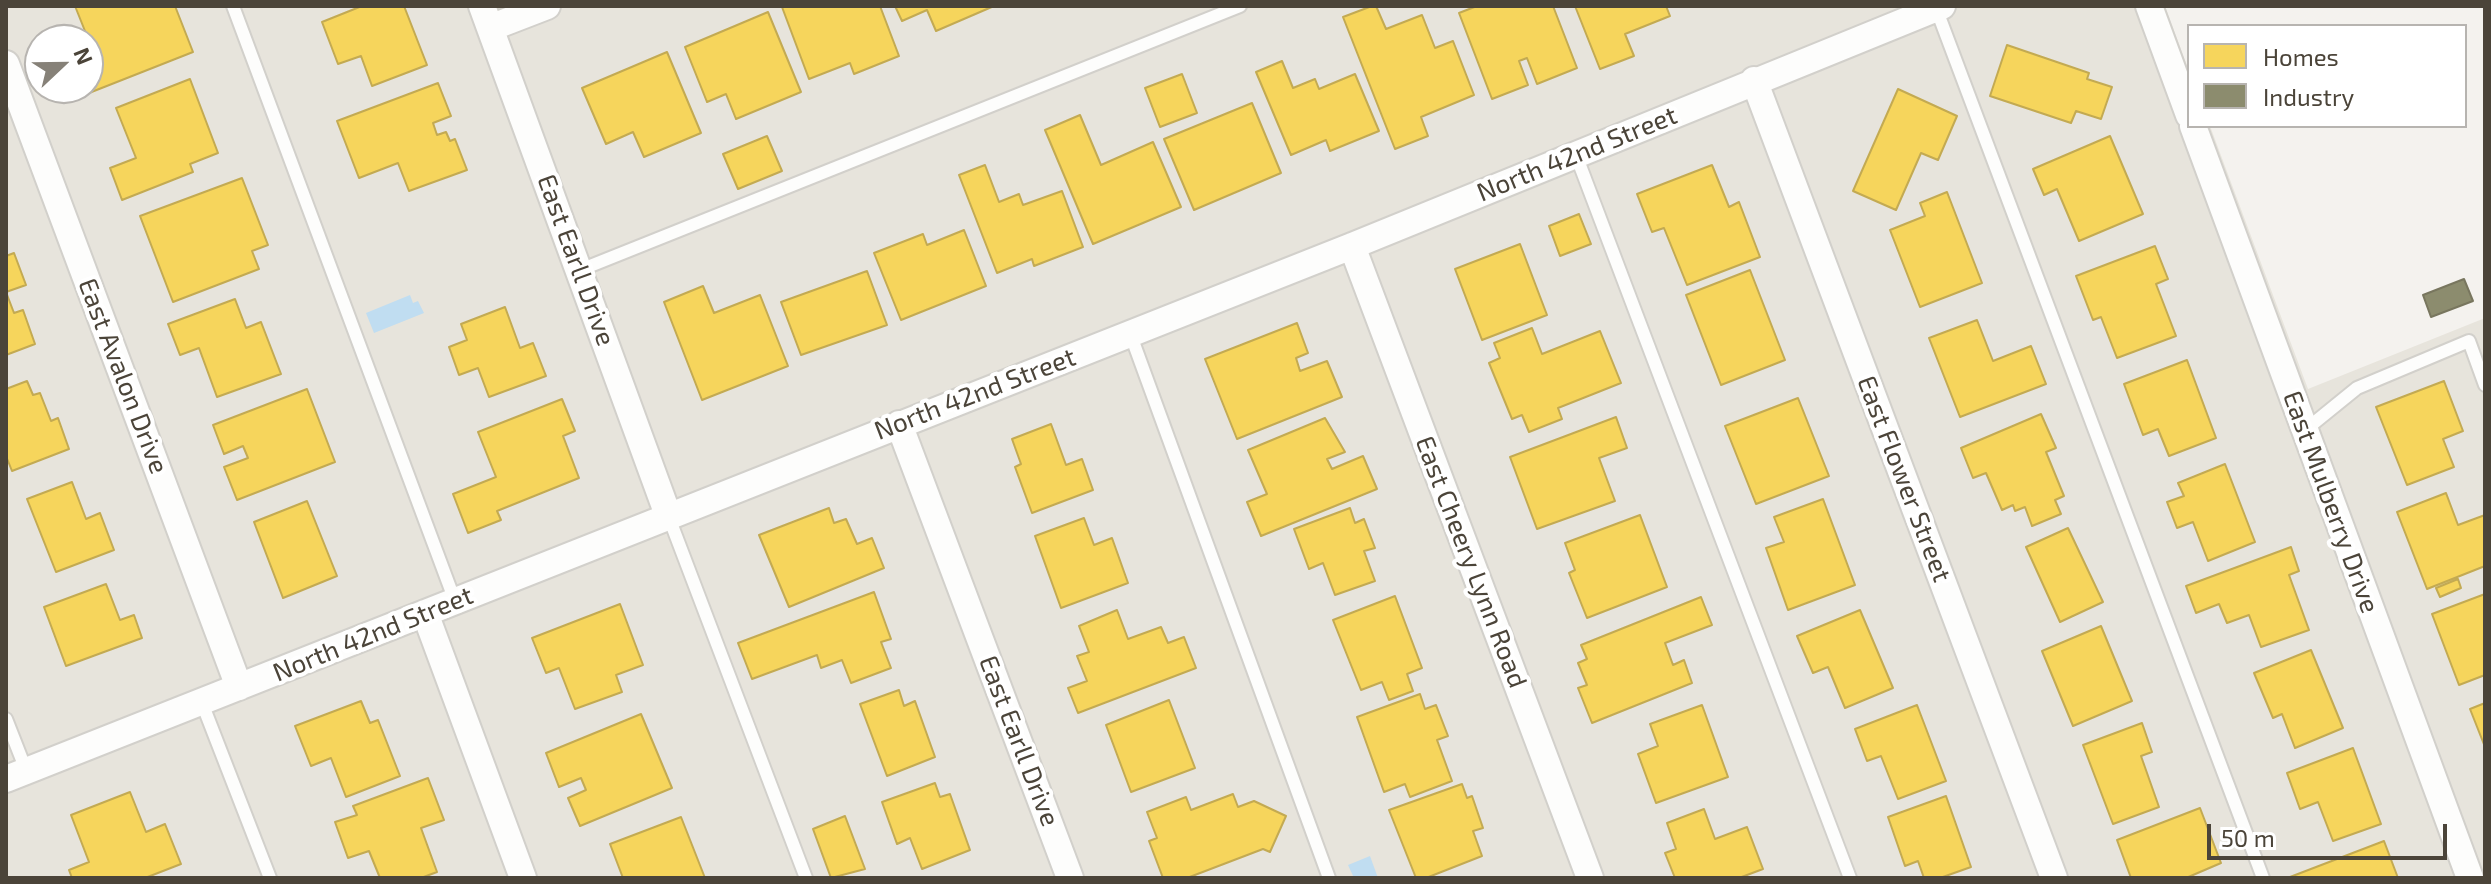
<!DOCTYPE html>
<html>
<head>
<meta charset="utf-8">
<style>
  body { margin:0 }
  #map { position:relative; width:2491px; height:884px; overflow:hidden; background:#f4f2ee; font-family:"Exo 2",sans-serif }
  canvas { display:block }
  .frame { position:absolute; inset:0; border:8px solid #4b4439; pointer-events:none }
  .legend { position:absolute; left:2187px; top:24px; width:280px; height:104px; box-sizing:border-box; background:#fff; border:2px solid #b7b4b0; margin:0; padding:10px 14px; list-style:none; font-size:24px; color:#4b4439 }
  .legend li { display:flex; align-items:center; gap:16px; height:40px }
  .legend b { width:40px; border:2px solid #b7b4b0 }
  .north { position:absolute; left:24px; top:24px; width:80px; height:80px; box-sizing:border-box; background:#fff; border:2px solid #b7b4b0; border-radius:50%; rotate:68deg; font-size:22px; font-weight:700; line-height:32px; text-align:center; color:#4b4439 }
  .north::after { content:''; display:block; margin:auto; width:28px; height:36px; background:#868178; clip-path:polygon(50% 0,100% 100%,50% 72%,0 100%) }
  .scale { position:absolute; left:2207px; top:824px; width:240px; height:36px; box-sizing:border-box; border:4px solid #4b4439; border-top:0; padding-left:10px; font-size:24px; line-height:28px; white-space:nowrap; color:#4b4439; -webkit-text-stroke:6px #fff; paint-order:stroke }
</style>
</head>
<body>
<div id="map">
<canvas width="2491" height="884"></canvas>
<div class="frame"></div>
<ul class="legend">
<li><b style="height:22px;background:#f6d55c"></b>Homes</li>
<li><b style="height:22px;background:#8c8c6e"></b>Industry</li>
</ul>
<div class="north">N</div>
<div class="scale">50 m</div>
</div>
<script>
const ctx = document.querySelector('canvas').getContext('2d');
ctx.lineJoin = 'round';
function fillPath(path, color) {
  ctx.fillStyle = color;
  ctx.fill(path, 'evenodd');
}
function shape(rows) {
  const path = new Path2D();
  for (const r of rows) {
    path.moveTo(r[0], r[1]);
    for (let i = 2; i < r.length; i += 2) path.lineTo(r[i], r[i + 1]);
  }
  return path;
}
function strokePath(path, color, width, dash) {
  ctx.strokeStyle = color;
  ctx.lineWidth = width;
  ctx.lineCap = dash ? 'butt' : 'round';
  ctx.setLineDash(dash || []);
  ctx.stroke(path);
}
function write(font, color, halo, rows, align = 'center') {
  ctx.font = font + ' "Exo 2",sans-serif';
  ctx.lineWidth = 8;
  ctx.setLineDash([]);
  ctx.textBaseline = 'middle';
  ctx.strokeStyle = halo;
  ctx.fillStyle = color;
  for (const [text, x, y, turn = 0] of rows) {
    ctx.save();
    ctx.translate(x, y);
    ctx.rotate((+turn || 0) * Math.PI / 180);
    ctx.textAlign = isNaN(turn) ? turn : align;
    if (halo) ctx.strokeText(text, 0, 0);
    ctx.fillText(text, 0, 0);
    ctx.restore();
  }
}
const residential = shape([
  [6,6,2165,6,2189,71,2189,126,2210,126,2308,389,2485,318,2485,878,6,878],
  [40,40,88,40,88,88,40,88]
]);
const water = shape([
  [410,295,413,303,418,301,424,313,374,333,366,313],
  [1370,856,1378,878,1354,878,1348,865]
]);
const homes = shape([
  [75,6,175,6,193,52,89,93,88,53,93,51,75,6],
  [362,6,404,6,427,65,372,86,361,56,338,64,322,22,362,6],
  [880,6,899,56,854,74,850,63,809,79,782,7,880,6],
  [895,6,994,6,936,31,927,10,902,21,895,6],
  [1372,6,1376,6,1386,29,1422,15,1435,48,1453,41,1474,95,1421,117,1428,136,1395,149,1343,17,1372,6],
  [1477,6,1553,6,1577,68,1537,84,1527,58,1519,61,1528,85,1492,99,1459,13,1477,6],
  [1575,6,1666,6,1670,16,1625,34,1634,56,1600,69,1575,6],
  [768,12,801,92,736,119,726,94,707,102,685,47,768,12],
  [2007,45,2089,73,2087,79,2112,87,2101,119,2076,111,2071,123,1990,96,2007,45],
  [667,52,701,133,644,157,633,132,606,144,582,88,667,52],
  [1282,61,1293,88,1315,79,1319,89,1355,74,1379,131,1330,151,1326,140,1291,155,1256,72,1282,61],
  [1182,74,1197,113,1160,127,1145,88,1182,74],
  [190,79,218,153,190,164,193,172,122,200,110,168,136,158,116,108,190,79],
  [438,83,451,116,433,123,437,135,446,132,450,141,455,139,467,170,409,191,398,163,359,178,337,121,438,83],
  [1898,89,1957,116,1938,160,1921,153,1896,210,1853,191,1898,89],
  [1252,103,1281,173,1194,210,1164,139,1252,103],
  [1080,115,1101,165,1153,142,1181,207,1093,244,1045,130,1080,115],
  [767,136,782,171,738,189,723,154,767,136],
  [2110,136,2143,214,2079,241,2057,189,2044,195,2033,169,2110,136],
  [985,165,999,202,1019,194,1023,205,1062,191,1083,247,1034,266,1032,259,997,273,959,175,985,165],
  [1712,165,1729,207,1739,202,1760,257,1687,285,1664,228,1652,232,1637,194,1712,165],
  [242,178,268,245,252,251,259,269,173,302,140,216,242,178],
  [1947,192,1982,283,1920,307,1890,230,1925,216,1920,203,1947,192],
  [1579,214,1591,244,1560,256,1549,226,1579,214],
  [964,230,986,286,901,320,874,253,923,234,927,245,964,230],
  [1520,244,1547,315,1482,340,1455,269,1520,244],
  [2155,246,2168,279,2156,284,2176,336,2117,358,2101,317,2093,320,2076,276,2155,246],
  [14,253,26,285,6,292,14,313,23,310,35,344,6,355,6,256,14,253],
  [1750,270,1785,360,1721,385,1686,295,1750,270],
  [867,271,887,325,801,355,781,302,867,271],
  [703,286,714,313,760,295,788,366,702,400,664,302,703,286],
  [235,299,246,328,261,322,281,374,217,397,199,348,180,355,168,324,235,299],
  [505,307,520,348,533,343,546,376,489,397,478,368,459,375,449,347,467,340,461,324,505,307],
  [1977,320,1993,361,2031,346,2046,384,1960,417,1929,338,1977,320],
  [1297,323,1308,353,1296,358,1300,371,1327,361,1342,397,1237,439,1205,359,1297,323],
  [1532,328,1542,354,1600,331,1621,383,1558,408,1562,419,1529,432,1522,415,1512,419,1489,363,1500,358,1494,343,1532,328],
  [2187,360,2216,438,2169,456,2158,429,2143,435,2124,384,2187,360],
  [27,381,33,395,40,393,51,421,58,418,69,449,12,471,6,456,6,389,27,381],
  [2444,381,2463,431,2443,439,2454,467,2407,485,2376,407,2444,381],
  [307,389,335,462,237,500,224,467,248,458,243,446,224,454,213,425,307,389],
  [1798,398,1829,476,1756,504,1725,426,1798,398],
  [562,399,575,431,563,436,579,478,497,511,501,520,468,533,453,494,496,477,478,432,562,399],
  [2041,414,2056,448,2046,452,2064,496,2055,500,2061,514,2032,526,2025,507,2015,511,2013,505,2002,510,1986,473,1973,478,1961,448,2041,414],
  [1616,417,1627,448,1599,458,1615,501,1537,529,1510,457,1616,417],
  [1325,418,1345,452,1327,459,1332,469,1363,456,1377,489,1261,536,1247,502,1267,494,1248,450,1325,418],
  [1051,424,1066,465,1082,459,1093,490,1032,513,1015,467,1021,464,1012,439,1051,424],
  [2225,464,2255,542,2208,561,2193,522,2177,528,2167,502,2184,496,2178,483,2225,464],
  [72,482,86,519,100,513,114,550,56,572,27,499,72,482],
  [2446,493,2458,525,2485,515,2485,566,2427,589,2397,512,2446,493],
  [1823,499,1855,585,1788,610,1766,548,1784,542,1774,517,1823,499],
  [307,501,337,576,283,598,254,522,307,501],
  [829,508,834,523,846,519,857,544,872,538,884,568,789,607,759,535,829,508],
  [1350,508,1355,523,1364,519,1375,548,1364,551,1375,581,1335,595,1323,563,1309,569,1294,529,1350,508],
  [1640,515,1667,587,1587,618,1569,573,1575,570,1565,543,1640,515],
  [1084,518,1094,545,1112,538,1128,583,1061,608,1035,536,1084,518],
  [2068,528,2103,602,2060,622,2026,547,2068,528],
  [2291,547,2299,571,2289,575,2309,630,2261,647,2249,615,2227,623,2219,604,2196,613,2186,586,2291,547],
  [2458,579,2461,588,2440,597,2436,588,2458,579],
  [106,584,120,620,134,615,142,638,66,666,44,607,106,584],
  [874,592,891,639,881,642,891,668,851,683,842,660,821,668,817,655,752,679,738,643,874,592],
  [2485,594,2485,675,2459,685,2432,614,2485,594],
  [1395,596,1422,668,1407,674,1413,691,1389,700,1382,682,1361,690,1333,620,1395,596],
  [1701,597,1712,625,1665,643,1673,665,1684,660,1692,683,1592,723,1578,688,1587,685,1578,663,1587,659,1581,645,1701,597],
  [620,604,643,665,616,675,622,692,575,709,559,668,546,673,532,638,620,604],
  [1117,610,1128,639,1161,627,1168,643,1184,637,1196,668,1078,713,1068,688,1087,681,1077,656,1089,652,1079,626,1117,610],
  [1860,610,1893,688,1845,708,1828,667,1813,673,1797,636,1860,610],
  [2101,626,2132,701,2073,726,2042,651,2101,626],
  [2311,650,2343,728,2295,748,2282,714,2273,718,2254,673,2311,650],
  [899,690,904,706,915,701,935,757,887,776,860,704,899,690],
  [1420,694,1425,709,1436,705,1448,736,1437,740,1452,781,1410,797,1405,784,1384,792,1357,717,1420,694],
  [1169,700,1195,768,1131,792,1106,725,1169,700],
  [361,701,370,723,378,720,400,776,346,797,331,758,311,766,295,726,361,701],
  [2485,703,2485,747,2470,709,2485,703],
  [1702,705,1728,777,1656,803,1638,754,1658,746,1650,724,1702,705],
  [1917,705,1946,781,1898,799,1881,756,1867,761,1855,729,1917,705],
  [641,714,672,788,580,826,568,798,586,790,581,778,559,787,546,753,641,714],
  [2142,723,2152,752,2141,756,2159,807,2113,824,2083,745,2142,723],
  [2353,748,2381,824,2333,841,2318,802,2300,809,2287,773,2353,748],
  [428,778,444,820,421,828,437,872,421,878,380,878,369,851,348,858,335,822,357,815,353,806,428,778],
  [935,783,940,797,950,794,970,850,922,869,910,838,897,844,882,802,935,783],
  [1462,784,1467,798,1472,796,1483,828,1473,831,1482,856,1426,878,1416,878,1389,810,1462,784],
  [130,792,146,832,165,824,181,864,145,878,72,878,69,870,89,862,71,815,130,792],
  [1233,794,1238,807,1254,801,1286,816,1270,852,1263,849,1187,878,1163,878,1149,841,1157,838,1147,812,1186,797,1191,810,1233,794],
  [1946,796,1971,867,1940,878,1924,878,1918,861,1905,866,1888,817,1946,796],
  [2200,808,2221,863,2186,878,2131,878,2117,840,2200,808],
  [1704,809,1715,839,1747,827,1763,869,1739,878,1675,878,1665,853,1676,849,1667,823,1704,809],
  [845,816,865,869,831,878,813,829,845,816],
  [681,817,705,878,623,878,610,844,681,817],
  [2384,841,2398,878,2291,878,2290,877,2384,841]
]);
const industry = shape([
  [2464,279,2473,301,2431,317,2423,295,2464,279]
]);
const service = shape([
  [233,6,455,601],
  [1936,8,2263,878],
  [1576,155,1850,878],
  [580,270,1240,6],
  [1130,333,1329,878],
  [2304,431,2357,388,2469,341,2485,385],
  [668,515,806,878],
  [202,703,270,878],
  [6,719,26,770]
]);
const minor = shape([
  [482,6,668,515],
  [2149,6,2189,115],
  [490,28,547,6],
  [6,64,239,687],
  [1754,80,2054,878],
  [2193,126,2470,878],
  [1352,246,1590,878],
  [899,424,1070,878],
  [425,613,523,878],
  [6,779,1352,246,1942,6]
]);
const streetNames = [
  ["North 42nd Street",1577,154,-22],
  ["East Earll Drive",576,260,70],
  ["East Avalon Drive",123,376,69],
  ["North 42nd Street",975,394,-21],
  ["East Flower Street",1904,479,69],
  ["East Mulberry Drive",2331,502,70],
  ["East Cheery Lynn Road",1471,562,69],
  ["North 42nd Street",373,634,-22],
  ["East Earll Drive",1019,741,69]
];
fillPath(residential, '#e7e4dc');
fillPath(water, '#c0ddf1');
fillPath(homes, '#f6d55c');
strokePath(homes, '#c3aa52', 2);
fillPath(industry, '#8c8c6e');
strokePath(industry, '#78765e', 2);
strokePath(service, '#d2d0cb', 16);
strokePath(minor, '#d2d0cb', 30);
strokePath(service, '#fdfdfc', 12);
strokePath(minor, '#fdfdfc', 26);
write('26px', '#4b4439', '#fff', streetNames);
</script>
</body>
</html>
